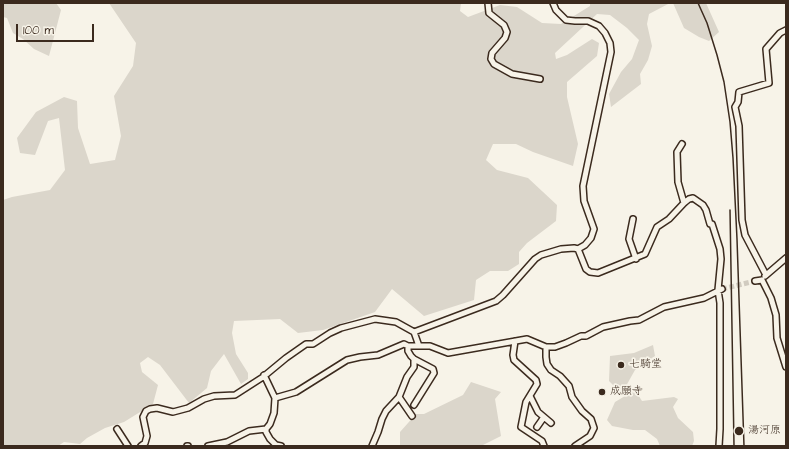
<!DOCTYPE html>
<html>
<head>
<meta charset="utf-8">
<style>
  body { margin:0 }
  #map { position:relative; width:789px; height:449px; overflow:hidden; background:#f7f3e8; font-family:"Architects Daughter",sans-serif }
  canvas { display:block }
  .frame { position:absolute; inset:0; border:4px solid #3b2a1e; pointer-events:none }
  .scale { position:absolute; left:16px; top:24px; width:78px; height:18px; box-sizing:border-box; border:2px solid #3b2a1e; border-top:0; padding-left:5px; font-size:12px; line-height:14px; white-space:nowrap; color:#3b2a1e; -webkit-text-stroke:3px #f7f3e8; paint-order:stroke }
</style>
</head>
<body>
<div id="map">
<canvas width="789" height="449"></canvas>
<div class="frame"></div>
<div class="scale">100 m</div>
</div>
<script>
const ctx = document.querySelector('canvas').getContext('2d');
ctx.lineJoin = 'round';
function fillPath(path, color) {
  ctx.fillStyle = color;
  ctx.fill(path, 'evenodd');
}
function shape(rows) {
  const path = new Path2D();
  for (const r of rows) {
    path.moveTo(r[0], r[1]);
    for (let i = 2; i < r.length; i += 2) path.lineTo(r[i], r[i + 1]);
  }
  return path;
}
function strokePath(path, color, width, dash) {
  ctx.strokeStyle = color;
  ctx.lineWidth = width;
  ctx.lineCap = dash ? 'butt' : 'round';
  ctx.setLineDash(dash || []);
  ctx.stroke(path);
}
function write(font, color, halo, rows, align = 'center') {
  ctx.font = font + ' "Architects Daughter","Klee One",sans-serif';
  ctx.lineWidth = 3.5;
  ctx.setLineDash([]);
  ctx.textBaseline = 'middle';
  ctx.strokeStyle = halo;
  ctx.fillStyle = color;
  for (const [text, x, y, turn = 0] of rows) {
    ctx.save();
    ctx.translate(x, y);
    ctx.rotate((+turn || 0) * Math.PI / 180);
    ctx.textAlign = isNaN(turn) ? turn : align;
    if (halo) ctx.strokeText(text, 0, 0);
    ctx.fillText(text, 0, 0);
    ctx.restore();
  }
}
const green = shape([
  [3,3,56,3,61,10,49,56,34,49,23,39,13,33,7,18,3,17],
  [109,3,461,3,460,11,468,17,500,5,517,7,542,23,561,24,590,6,590,3,670,3,649,14,647,24,652,46,648,60,640,74,641,84,611,107,609,94,621,72,632,59,639,40,627,28,610,15,597,14,555,53,556,59,567,55,592,39,599,43,597,56,567,82,567,97,578,144,573,166,533,152,516,144,493,144,486,160,497,170,528,178,557,205,556,221,527,243,519,252,519,264,508,271,490,271,476,280,474,300,424,316,392,289,375,312,323,330,298,333,280,319,234,321,232,333,236,354,248,373,248,379,241,384,224,354,211,371,207,388,189,403,160,365,148,357,140,363,142,372,158,385,153,404,124,422,105,428,87,438,80,444,64,442,58,446,3,446,3,200,12,197,50,190,65,170,59,118,48,121,35,155,20,153,17,138,36,112,64,97,77,101,78,128,90,164,115,160,121,136,114,96,133,66,136,43],
  [673,3,706,3,719,32,709,41,699,37,684,28],
  [653,345,655,356,635,370,626,386,621,389,617,389,609,381,610,356,634,353],
  [471,382,501,392,495,399,501,436,481,446,400,446,400,432,416,414,424,414,463,395],
  [635,390,642,401,674,397,678,399,673,407,678,418,693,432,694,441,692,446,660,446,657,439,645,430,633,430,612,426,607,420,615,402]
]);
const minorTunnel = shape([
  [722,289,755,281]
]);
const minor = shape([
  [488,3,489,13,504,25,507,32,505,38,492,53,491,59,494,64,512,74,540,79],
  [553,3,556,10,566,20,575,21,588,21,599,26,605,33,610,43,611,52,583,186,584,201,594,229,591,238,585,245,578,249],
  [682,144,677,152,678,182,684,203],
  [633,219,629,239,636,259],
  [578,249,586,269,590,272,598,273,645,254,657,227,669,219,684,203,689,199,693,198,703,205,706,210,710,224,712,224,720,249,721,259,718,290,720,303,720,429,719,446],
  [766,275,745,235,742,220,739,126,735,107,738,102,739,92,769,83,766,49,780,33,786,30],
  [765,276,786,258],
  [762,280,771,298,776,315,777,338,786,367],
  [755,281,762,280],
  [414,332,496,301,503,295,535,259,541,255,561,249,574,248,578,249],
  [515,341,513,355,514,360,536,380,537,384,526,402,521,427,542,441,544,446],
  [546,347,546,357,547,364,551,370,560,376,569,386,572,397,582,411,591,419,594,428,590,436,575,446],
  [264,375,275,398],
  [530,396,538,412,551,423],
  [399,397,412,416],
  [414,405,434,373,433,369,414,359],
  [537,427,544,417],
  [117,429,128,446],
  [266,429,266,432,270,439,276,445,281,446],
  [141,446,145,443,147,436,143,417,146,411,150,409,157,408,173,412,188,408,204,399,214,396,235,395,263,377,286,358,306,344,313,344,330,333,341,328,375,319,396,322,414,332,419,346],
  [187,446,188,446],
  [208,446,227,442,249,431,266,429,270,424,274,413,275,398,296,392,347,360,360,357,378,355,404,344,408,346,430,346,448,353,527,339,546,347,555,347,566,343,581,336,586,336,603,327,630,321,639,320,664,307,704,298,722,289],
  [372,446,378,432,382,419,386,411,399,397,407,377,414,367,414,359,411,356,408,351,408,346]
]);
const rail = shape([
  [698,3,707,23,717,55,724,82,730,122,733,158,737,239,744,446],
  [730,210,734,446]
]);
const markers = [
  [621,365,4,"#3b2a1e"],
  [602,392,4,"#3b2a1e"],
  [739,431,5,"#3b2a1e"]
];
const poiNames = [
  ["七騎堂",629,365],
  ["成願寺",610,392],
  ["湯河原",748,431]
];
fillPath(green, '#dbd6cb');
strokePath(minorTunnel, '#d1cbc0', 5, [5, 2.5]);
strokePath(minor, '#3b2a1e', 8);
strokePath(minor, '#f7f3e8', 5);
strokePath(rail, '#3b2a1e', 1.5);
for (const [x, y, r, color] of markers) {
  const dot = new Path2D();
  dot.arc(x, y, r, 0, 2 * Math.PI);
  ctx.fillStyle = color;
  ctx.fill(dot);
  strokePath(dot, '#f7f3e8', 1.5);
}
write('11px', '#3b2a1e', '#f7f3e8', poiNames, 'left');
</script>
</body>
</html>
